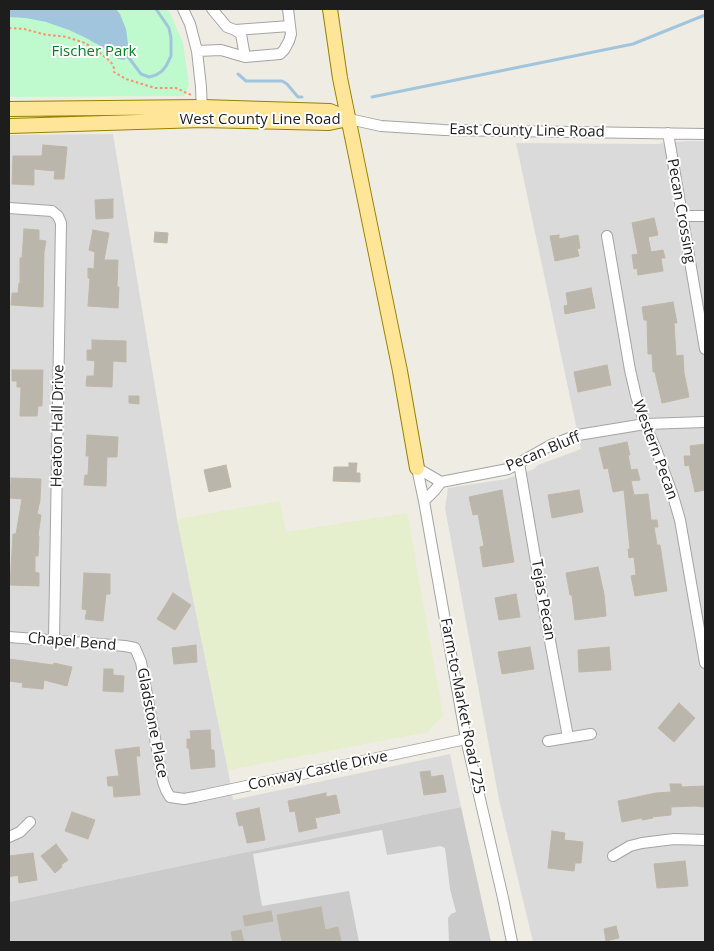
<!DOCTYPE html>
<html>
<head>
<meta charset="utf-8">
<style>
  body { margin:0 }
  #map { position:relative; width:714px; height:951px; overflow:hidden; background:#efede3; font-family:"Open Sans",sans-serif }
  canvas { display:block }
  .frame { position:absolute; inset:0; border:10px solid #1d1d1d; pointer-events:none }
</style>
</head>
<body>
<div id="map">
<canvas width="714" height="951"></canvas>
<div class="frame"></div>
</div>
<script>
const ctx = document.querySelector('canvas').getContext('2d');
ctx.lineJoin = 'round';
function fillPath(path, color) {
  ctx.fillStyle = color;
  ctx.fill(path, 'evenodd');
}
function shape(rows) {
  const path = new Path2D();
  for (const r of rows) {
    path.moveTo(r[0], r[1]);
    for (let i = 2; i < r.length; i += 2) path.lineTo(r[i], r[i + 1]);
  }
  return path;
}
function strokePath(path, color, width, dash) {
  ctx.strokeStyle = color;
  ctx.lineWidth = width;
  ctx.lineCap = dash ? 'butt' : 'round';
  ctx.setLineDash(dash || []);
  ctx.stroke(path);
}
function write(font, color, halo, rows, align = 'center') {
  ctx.font = font + ' "Open Sans",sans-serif';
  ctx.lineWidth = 4;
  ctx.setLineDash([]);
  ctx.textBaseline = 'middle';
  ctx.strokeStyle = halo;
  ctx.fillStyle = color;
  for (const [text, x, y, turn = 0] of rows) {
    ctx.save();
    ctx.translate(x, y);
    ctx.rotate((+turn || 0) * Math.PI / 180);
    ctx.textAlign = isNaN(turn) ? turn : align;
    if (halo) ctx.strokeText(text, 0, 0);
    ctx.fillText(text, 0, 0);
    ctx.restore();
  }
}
const residential = shape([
  [113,134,177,519,228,770,233,800,450,754,461,807,9,902,9,135],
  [687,141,705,141,705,942,533,942,499,800,445,508,448,488,506,479,534,469,538,465,581,449,516,143,656,144]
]);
const religious = shape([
  [461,807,491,942,9,942,9,902]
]);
const farmland = shape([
  [280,501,286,532,407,513,443,715,428,732,228,770,177,519]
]);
const park = shape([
  [9,9,167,9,171,15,183,43,189,85,184,96,9,97]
]);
const parking = shape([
  [382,830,387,855,441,846,445,848,450,889,456,912,451,914,448,918,449,942,359,942,349,891,262,906,253,854]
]);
const water = shape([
  [9,9,116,9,120,14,126,29,129,51,128,57,124,60,118,59,104,48,86,38,69,30,46,22,26,18,9,17]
]);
const stream = shape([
  [126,54,141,74,149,77,156,75,162,71,166,66,171,56,171,38,169,28,156,9],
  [238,74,246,81,282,81,287,84,298,97,302,97],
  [372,97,633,44,705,15]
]);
const building = shape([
  [43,145,67,147,64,179,54,179,55,171,34,169,34,185,12,184,13,156,42,156,43,145],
  [113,199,113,218,96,219,95,200,113,199],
  [654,218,658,235,648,237,651,252,663,250,665,258,661,258,663,271,638,275,637,268,634,269,632,255,638,254,632,223,654,218],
  [24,229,39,230,39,240,46,241,44,252,43,307,11,305,12,293,18,293,19,283,20,284,20,258,22,258,24,229],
  [93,230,109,233,104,260,118,260,117,287,119,287,118,308,88,306,90,278,88,278,88,268,94,269,95,252,89,250,93,230],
  [155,232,168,233,167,243,154,242,155,232],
  [559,235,559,239,578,235,580,248,577,249,579,256,555,261,550,236,559,235],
  [591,288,595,308,565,314,564,306,568,305,566,293,591,288],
  [673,302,677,323,674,323,676,356,683,355,684,373,689,397,662,403,655,372,653,372,652,354,648,354,647,320,644,320,642,307,673,302],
  [92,340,126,341,126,362,113,361,112,387,86,386,87,376,94,376,95,361,87,360,87,350,92,350,92,340],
  [607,365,611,385,578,392,574,372,607,365],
  [12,370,43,370,42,406,38,406,37,416,20,416,21,387,17,387,17,381,12,381,12,370],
  [129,396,139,396,139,404,129,403,129,396],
  [87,435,118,437,117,457,107,457,106,486,84,485,85,475,88,475,89,456,86,456,87,435],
  [627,442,630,455,628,455,631,470,637,469,640,480,631,481,634,495,648,494,651,520,657,520,658,527,654,527,657,545,660,545,667,591,635,596,631,576,636,575,634,557,629,558,628,549,630,549,624,490,613,492,608,468,604,469,599,448,627,442],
  [705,444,705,490,695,492,689,465,685,466,684,456,691,456,690,446,705,444],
  [349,463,357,463,356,473,360,473,360,482,333,481,334,467,349,467,349,463],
  [226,465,231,487,209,492,204,470,226,465],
  [11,478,41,479,40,500,37,514,41,515,38,536,39,536,38,556,35,556,35,572,39,573,39,586,10,585,13,534,16,534,22,499,10,498,11,478],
  [502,490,514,562,483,567,480,547,484,546,478,514,473,515,469,497,502,490],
  [579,490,583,512,552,518,548,495,579,490],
  [598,567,604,594,606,616,575,620,572,595,570,595,566,573,598,567],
  [84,573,110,574,110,594,106,594,103,621,85,619,87,610,82,609,84,573],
  [173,593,191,605,175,630,157,619,173,593],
  [516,594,520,617,499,620,495,598,516,594],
  [196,645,197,662,174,664,172,648,196,645],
  [530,647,534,669,502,674,498,652,530,647],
  [609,647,611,670,579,672,578,650,609,647],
  [9,659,53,665,54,663,72,667,67,686,44,680,43,689,22,687,23,683,9,681,9,659],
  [104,669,113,669,113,675,124,676,123,692,103,691,104,669],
  [679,703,695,718,674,742,658,728,679,703],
  [210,730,211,750,214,750,215,767,191,769,189,748,187,748,187,739,191,739,190,731,210,730],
  [139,747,140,756,136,756,140,795,114,797,113,786,108,786,107,777,119,776,115,750,139,747],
  [430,771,431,777,443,775,446,792,424,795,420,772,430,771],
  [670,784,681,784,682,787,705,786,705,807,695,806,671,807,671,815,652,817,653,818,642,820,642,818,622,822,618,801,656,793,671,792,670,784],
  [326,793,326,797,336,795,340,813,315,818,317,828,299,832,295,811,290,812,288,801,326,793],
  [259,808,265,840,247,843,243,825,239,826,236,813,259,808],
  [72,812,95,820,88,839,65,831,72,812],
  [552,831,565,833,564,840,583,842,581,863,575,863,574,871,548,868,552,831],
  [56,844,68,860,61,865,62,867,55,873,41,856,56,844],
  [33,853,37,880,19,883,18,875,9,877,9,856,33,853],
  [685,861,688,886,657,888,654,864,685,861],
  [321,907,325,930,338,927,341,941,282,942,277,915,321,907],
  [271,911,273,921,245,926,243,916,271,911],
  [616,926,619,938,606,941,604,929,616,926],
  [241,930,244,942,233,942,231,932,241,930]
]);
const path = shape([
  [9,28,24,29,47,35,67,37,85,43,100,53,111,62,114,68,114,72,126,79,155,88,176,88,191,95]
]);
const minor = shape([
  [183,9,190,24,197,51,201,87,202,112],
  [212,9,227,27,235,30,241,34,245,57],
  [235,30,290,26],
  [197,51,221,50,245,57,280,54,284,50,289,41,291,34,288,9],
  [349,119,381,126,444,130,705,134],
  [668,133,705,349],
  [9,208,52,211,58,216,61,223,54,640],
  [682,216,705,216],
  [607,236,630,370,636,396,645,424,657,452,673,496,680,520,705,663],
  [519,463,544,609,568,737],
  [417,468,424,501,466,739,503,898,512,942],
  [417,468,441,482,508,469,519,463,551,445,578,435,645,424,705,422],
  [424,501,435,490,441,482],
  [9,637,125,646,135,648,141,662,163,782,166,790,170,797,184,799,195,797,466,739],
  [548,741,591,734],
  [9,837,20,832,30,822],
  [613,856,630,846,642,843,674,839,705,840]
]);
const major = shape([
  [330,9,340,78,400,371,417,468],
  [9,109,202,107,330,111,349,119],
  [9,126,202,120,329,123,348,119]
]);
const parkNames = [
  ["Fischer Park",94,52]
];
const streetNames = [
  ["West County Line Road",260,120],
  ["East County Line Road",527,131,1],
  ["Pecan Crossing",681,211,80],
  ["Heaton Hall Drive",58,426,-89],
  ["Western Pecan",655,450,70],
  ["Pecan Bluff",543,452,-23],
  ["Tejas Pecan",543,600,80],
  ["Chapel Bend",72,642,5],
  ["Farm-to-Market Road 725",462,706,79],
  ["Gladstone Place",152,723,79],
  ["Conway Castle Drive",318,771,-12]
];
fillPath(residential, '#dbdada');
fillPath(religious, '#cbcbcb');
fillPath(farmland, '#e5eecd');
fillPath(park, '#beface');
fillPath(parking, '#e9e9e9');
fillPath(water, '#a2c5de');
strokePath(stream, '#a2c5de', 3);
fillPath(building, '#bbb6ac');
strokePath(building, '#c1b6a5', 1);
strokePath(minor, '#a4a4a4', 12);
strokePath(major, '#968100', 16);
strokePath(path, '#fd9265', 2, [2.5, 2.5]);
strokePath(minor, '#fff', 10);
strokePath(major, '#fee598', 14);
write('15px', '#097e29', '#fff', parkNames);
write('15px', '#1d1d1d', '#fff', streetNames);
</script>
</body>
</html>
